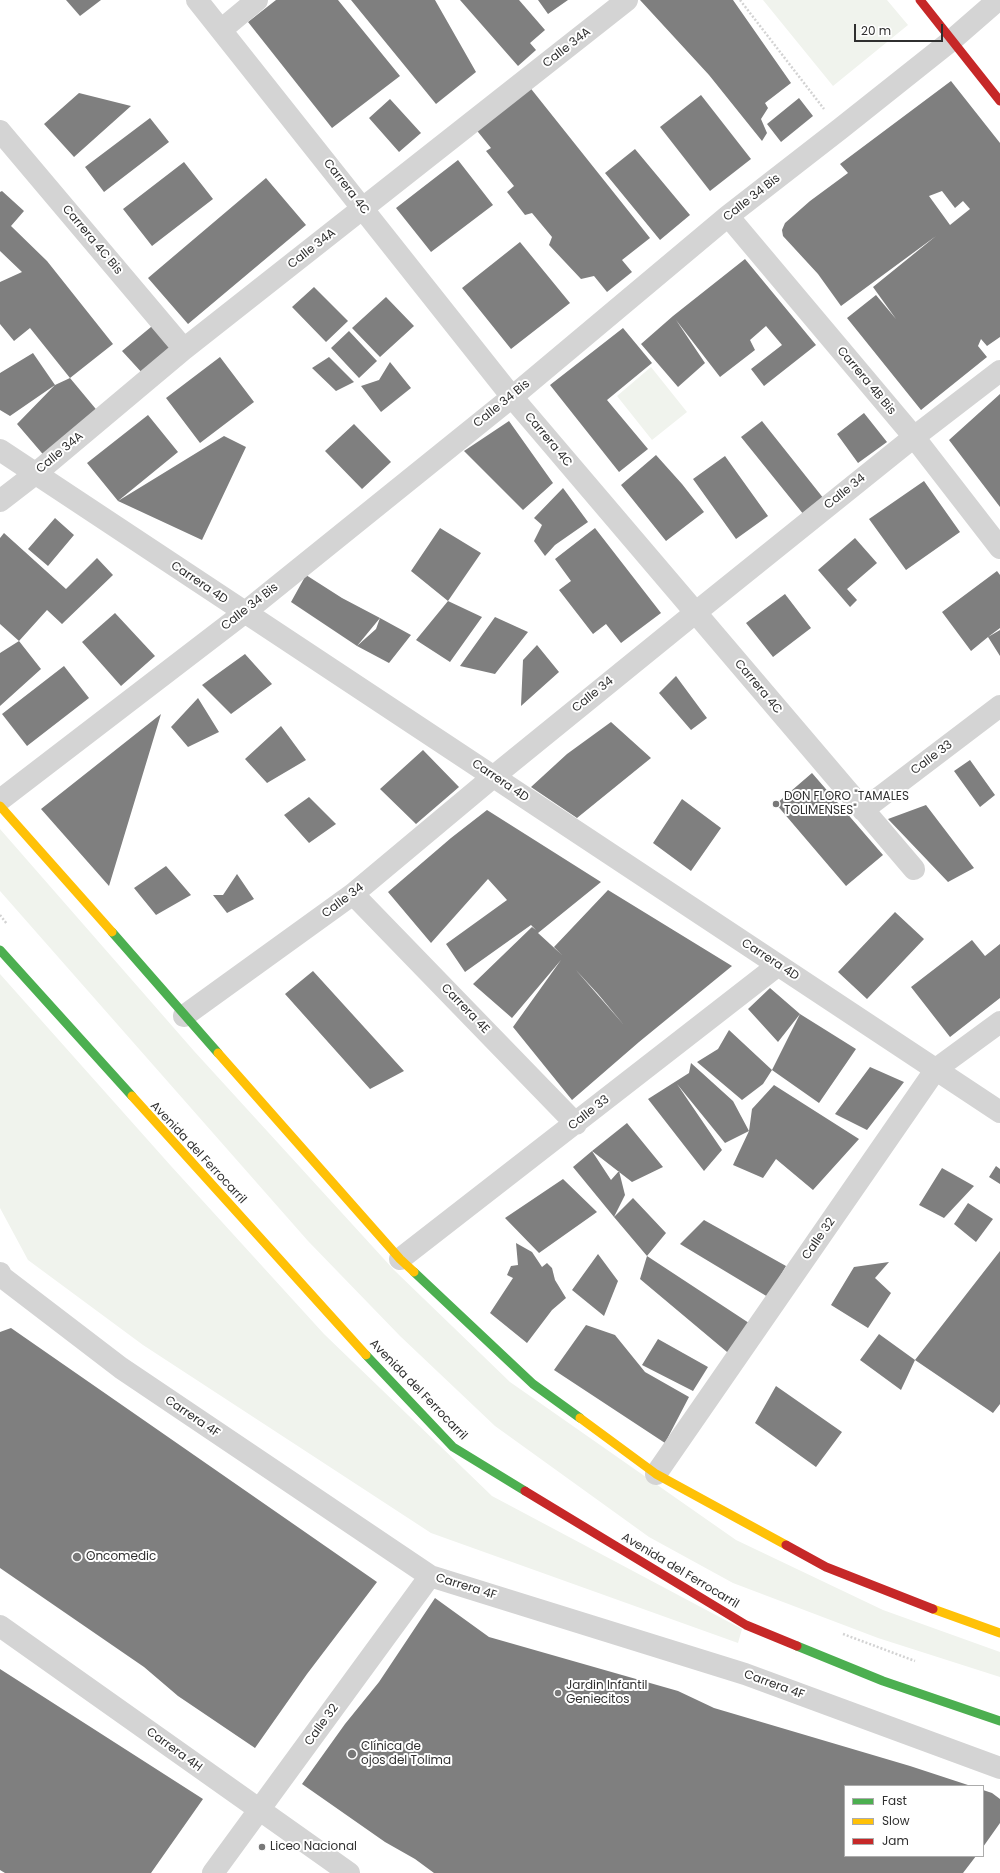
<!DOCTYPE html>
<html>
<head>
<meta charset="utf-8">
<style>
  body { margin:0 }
  #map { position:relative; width:1000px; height:1873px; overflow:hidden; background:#fff; font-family:Poppins,sans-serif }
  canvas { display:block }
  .legend { position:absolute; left:844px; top:1785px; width:140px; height:72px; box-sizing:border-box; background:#fff; border:1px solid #acacac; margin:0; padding:5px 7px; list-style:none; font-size:12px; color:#2f2f2f }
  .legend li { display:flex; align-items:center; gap:8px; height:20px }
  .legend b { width:20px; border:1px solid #acacac }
  .scale { position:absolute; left:854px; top:24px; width:89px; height:18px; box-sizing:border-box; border:2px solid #2f2f2f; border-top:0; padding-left:5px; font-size:12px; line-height:14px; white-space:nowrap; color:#2f2f2f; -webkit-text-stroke:3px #fff; paint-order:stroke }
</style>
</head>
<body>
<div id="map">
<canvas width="1000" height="1873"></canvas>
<ul class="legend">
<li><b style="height:5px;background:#4caf50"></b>Fast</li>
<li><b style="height:5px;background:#ffc107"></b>Slow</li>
<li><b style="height:5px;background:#c62828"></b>Jam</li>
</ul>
<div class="scale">20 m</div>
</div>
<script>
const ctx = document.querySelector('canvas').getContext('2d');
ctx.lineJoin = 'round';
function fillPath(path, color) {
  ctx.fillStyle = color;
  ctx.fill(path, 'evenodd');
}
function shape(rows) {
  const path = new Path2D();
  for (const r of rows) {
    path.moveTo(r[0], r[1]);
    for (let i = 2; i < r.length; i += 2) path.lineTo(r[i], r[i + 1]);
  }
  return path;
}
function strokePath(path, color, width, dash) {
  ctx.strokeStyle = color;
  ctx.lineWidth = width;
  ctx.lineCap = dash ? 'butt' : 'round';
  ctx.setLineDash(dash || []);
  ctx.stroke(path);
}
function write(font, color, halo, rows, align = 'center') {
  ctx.font = font + ' Poppins,sans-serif';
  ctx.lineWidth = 4;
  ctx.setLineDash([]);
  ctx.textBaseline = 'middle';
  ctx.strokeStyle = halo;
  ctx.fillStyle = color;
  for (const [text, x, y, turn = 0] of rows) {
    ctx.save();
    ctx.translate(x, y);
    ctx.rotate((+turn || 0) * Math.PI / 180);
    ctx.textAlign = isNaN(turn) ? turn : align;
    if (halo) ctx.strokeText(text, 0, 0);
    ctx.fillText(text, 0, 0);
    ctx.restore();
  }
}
const green = shape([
  [763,0,887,0,908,25,833,86],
  [651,367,687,412,652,440,617,396],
  [0,829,194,1051,394,1270,510,1382,736,1540,883,1610,1000,1652,1000,1677,878,1638,733,1583,649,1537,495,1426,400,1336,308,1241,0,891],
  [0,974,171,1166,324,1334,492,1496,742,1629,738,1643,431,1533,143,1345,28,1260,0,1208]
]);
const building = shape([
  [66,0,101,0,80,16],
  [276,0,338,0,400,76,332,128,248,22],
  [351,0,435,0,476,72,436,104],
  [460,0,519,0,545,30,530,43,536,50,518,66],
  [538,0,568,0,548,14],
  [640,0,733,0,791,83,765,103,768,108,761,119,767,133,762,141,709,75],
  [951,81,1000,143,1000,337,987,346,981,339,978,346,987,357,921,410,847,318,876,295,896,319,873,287,936,236,841,306,818,274,783,236,782,230,785,223,810,201,848,173,840,164],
  [942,191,955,208,963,201,970,209,950,225,929,196],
  [528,85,650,238,622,260,632,272,607,292,594,276,581,279,549,245,552,237,532,213,525,215,507,192,514,186,486,151,491,148,474,127],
  [79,93,131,106,74,157,44,124],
  [701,95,751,159,710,191,660,127],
  [799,98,813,116,781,142,767,124],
  [390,99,421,133,399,152,369,118],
  [150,118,169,142,104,192,85,167],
  [635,149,690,215,660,240,605,173],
  [458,160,493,205,431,252,396,208],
  [184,162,213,199,152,246,123,209],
  [266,178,306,225,188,324,148,278],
  [2,191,24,211,11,226,47,261,113,344,70,378,30,328,14,341,0,324,0,282,22,272,0,251,0,192],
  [520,242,570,303,511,349,462,288],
  [745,259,816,345,764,386,751,369,782,345,766,326,750,340,755,350,720,377,676,320,705,363,678,387,641,344,673,316],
  [314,287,348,321,326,342,292,307],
  [386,297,414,326,380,357,352,328],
  [157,322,178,347,144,375,122,351],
  [623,328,652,363,607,400,648,449,619,472,550,385],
  [349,331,377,361,359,378,331,348],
  [33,353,55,385,70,378,100,414,47,459,17,424,55,385,10,416,0,410,0,373],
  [220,357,254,402,200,443,166,398],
  [329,357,354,382,336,391,312,368],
  [390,362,411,388,381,412,361,386,379,380],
  [1000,394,1000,507,949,440],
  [864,413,887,442,858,463,837,434],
  [148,415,178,452,118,501,224,436,246,447,202,540,118,501,87,463],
  [509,421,553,483,523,510,464,451],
  [762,421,824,499,804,515,741,437],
  [354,424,391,462,362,489,325,451],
  [656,455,682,484,704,512,666,541,621,485],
  [725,456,768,516,736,539,693,479],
  [924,481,960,532,906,570,869,519],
  [563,488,588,522,555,545,545,556,534,541,542,525,534,518],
  [55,518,74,535,48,566,28,549],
  [440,528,481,553,448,601,482,617,450,662,416,640,448,601,411,571],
  [595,528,661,613,621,643,606,624,593,634,559,590,571,581,555,559],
  [4,533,66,589,97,558,113,575,62,624,47,610,19,641,41,669,0,706,0,653,19,641,0,624,0,538],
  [855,538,877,563,847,589,857,600,850,607,818,570],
  [997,571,1000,575,1000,628,988,637,1000,630,1000,656,988,637,971,651,942,612],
  [306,575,342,598,380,618,357,646,376,629,380,618,411,635,389,663,357,646,291,602],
  [785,594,811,628,773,657,746,623],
  [115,613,155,656,121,686,82,642],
  [495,617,528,632,495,674,460,666],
  [537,645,559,672,521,706,523,660],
  [245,654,272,684,231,714,202,685],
  [64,666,89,698,27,746,2,714],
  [676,676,707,718,691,730,659,693],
  [198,698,219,732,188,747,171,727],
  [161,714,109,886,41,809],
  [611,722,651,758,577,818,531,787,567,754],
  [281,726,306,760,267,783,245,759],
  [423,750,459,787,416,824,380,789],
  [970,760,995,795,980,807,954,771],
  [812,773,883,855,846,886,776,804],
  [309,797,336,824,309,843,284,815],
  [682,799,721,828,691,871,653,843],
  [926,805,974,868,948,882,888,819],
  [487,810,601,882,538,933,562,955,554,947,608,890,732,966,639,1042,572,1100,513,1027,561,960,512,1018,473,984,532,927,536,930,531,925,465,972,446,944,507,900,488,879,431,943,388,892,451,838],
  [575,969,598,994,624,1025],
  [166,866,191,895,156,915,134,888],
  [237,874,254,899,227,913,213,895,223,895],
  [895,912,924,939,867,999,838,972],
  [972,940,985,956,1000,944,1000,998,950,1037,911,987],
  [313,971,404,1071,370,1089,285,994],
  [770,988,800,1014,856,1049,819,1103,772,1070,763,1084,742,1100,697,1062,718,1049,729,1030,772,1070,800,1014,778,1042,748,1009],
  [691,1063,733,1101,749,1131,752,1109,774,1085,859,1139,813,1190,776,1159,763,1178,733,1165,749,1131,725,1143,677,1084,722,1150,704,1171,648,1099,689,1073],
  [870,1067,904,1082,867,1130,835,1114],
  [627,1123,663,1167,632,1182,592,1151],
  [592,1151,611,1180,619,1171,625,1195,614,1217,573,1167],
  [996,1166,1000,1169,1000,1184,989,1177],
  [942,1168,974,1186,944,1218,919,1205],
  [563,1179,597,1212,539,1253,505,1218],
  [633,1198,666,1233,647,1256,752,1325,733,1357,640,1279,647,1256,614,1217],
  [968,1203,993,1219,976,1242,954,1224],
  [704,1220,786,1266,768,1297,680,1244],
  [516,1243,532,1252,542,1267,547,1263,552,1268,555,1280,566,1298,552,1310,527,1343,490,1313,513,1278,507,1275,511,1266,518,1265],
  [1000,1251,1000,1404,993,1413,915,1360],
  [598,1254,618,1281,604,1316,572,1290],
  [889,1262,875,1278,891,1293,868,1328,831,1305,854,1267],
  [586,1325,615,1335,645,1372,689,1397,665,1443,554,1370],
  [11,1328,377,1582,307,1674,255,1748,178,1696,144,1667,0,1568,0,1332],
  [879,1334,915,1360,901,1390,860,1360],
  [658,1339,708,1367,693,1391,642,1365],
  [776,1386,842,1432,816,1467,755,1423],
  [435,1598,489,1637,678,1691,714,1708,910,1766,971,1786,845,1786,845,1856,976,1856,963,1873,434,1873,415,1859,385,1842,302,1784,345,1724,379,1682],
  [0,1669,203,1799,151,1873,5,1873,0,1870],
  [983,1790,992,1793,1000,1799,1000,1823,983,1847]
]);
const path = shape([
  [740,0,824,109],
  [0,915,7,924],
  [843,1634,915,1661]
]);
const street = shape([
  [197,0,512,397,914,869],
  [221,30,257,0],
  [0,131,184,349],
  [728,216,914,437,1000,548],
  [0,450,1000,1112],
  [0,501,35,474,184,349,627,0],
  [0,800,244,613,512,397,728,216,840,129,952,40,998,0],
  [863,810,1000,706],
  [353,894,576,1124],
  [184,1016,353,894,493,777,695,613,914,437,1000,371],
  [400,1259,777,966],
  [0,1273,2,1277,121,1368,430,1576,745,1674,1000,1768],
  [656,1474,936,1069,1000,1022],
  [0,1626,349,1873],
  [213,1873,430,1576]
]);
const fast = shape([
  [112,932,218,1053],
  [0,950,132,1096],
  [414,1272,533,1384,580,1418],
  [366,1355,453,1447,525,1491],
  [797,1646,883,1681,1000,1721]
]);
const slow = shape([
  [0,806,112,932],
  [218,1053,400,1259,414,1272],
  [132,1096,366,1355],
  [580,1418,656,1474,786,1545],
  [933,1609,1000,1633]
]);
const jam = shape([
  [920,0,1000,101],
  [525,1491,746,1625,797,1646],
  [786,1545,826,1567,933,1609]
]);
const markers = [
  [776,804,4,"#787878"],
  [77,1557,5,"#787878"],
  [558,1693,4,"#787878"],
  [352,1754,5,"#787878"],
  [262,1847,4,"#787878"]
];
const streetNames = [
  ["Calle 34A",567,48,-38],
  ["Carrera 4C",346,187,52],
  ["Calle 34 Bis",752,198,-38],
  ["Carrera 4C Bis",92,240,50],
  ["Calle 34A",312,249,-38],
  ["Carrera 4B Bis",866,381,50],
  ["Calle 34 Bis",502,404,-39],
  ["Carrera 4C",548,440,50],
  ["Calle 34A",60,453,-40],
  ["Calle 34",845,492,-39],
  ["Carrera 4D",199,583,34],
  ["Calle 34 Bis",250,607,-38],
  ["Carrera 4C",758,687,50],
  ["Calle 34",593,695,-39],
  ["Calle 33",932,758,-37],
  ["Carrera 4D",500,781,34],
  ["Calle 34",343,901,-37],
  ["Carrera 4D",770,960,33],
  ["Carrera 4E",465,1009,46],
  ["Calle 33",589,1113,-38],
  ["Avenida del Ferrocarril",198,1153,47],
  ["Calle 32",819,1239,-55],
  ["Avenida del Ferrocarril",418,1390,46],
  ["Carrera 4F",192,1417,34],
  ["Avenida del Ferrocarril",680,1571,31],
  ["Carrera 4F",466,1587,17],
  ["Carrera 4F",774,1685,20],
  ["Calle 32",322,1725,-54],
  ["Carrera 4H",174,1750,36]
];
const poiNames = [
  ["DON FLORO \"TAMALES",784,797],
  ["TOLIMENSES\"",784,811],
  ["Oncomedic",86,1557],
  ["Jardin Infantil",566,1686],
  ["Geniecitos",566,1700],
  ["Clínica de",361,1747],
  ["ojos del Tolima",361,1761],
  ["Liceo Nacional",270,1847]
];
fillPath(green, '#f0f3ed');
fillPath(building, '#7f7f7f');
strokePath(path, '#d3d3d3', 2.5, [2, 2]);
strokePath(street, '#d4d4d4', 22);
strokePath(fast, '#4caf50', 9);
strokePath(slow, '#ffc107', 9);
strokePath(jam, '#c62828', 9);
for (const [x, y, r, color] of markers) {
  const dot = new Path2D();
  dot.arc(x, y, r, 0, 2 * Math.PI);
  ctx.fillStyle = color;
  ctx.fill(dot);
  strokePath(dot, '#fff', 1.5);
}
write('12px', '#2f2f2f', '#fff', streetNames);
write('12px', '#2f2f2f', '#fff', poiNames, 'left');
</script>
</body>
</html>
